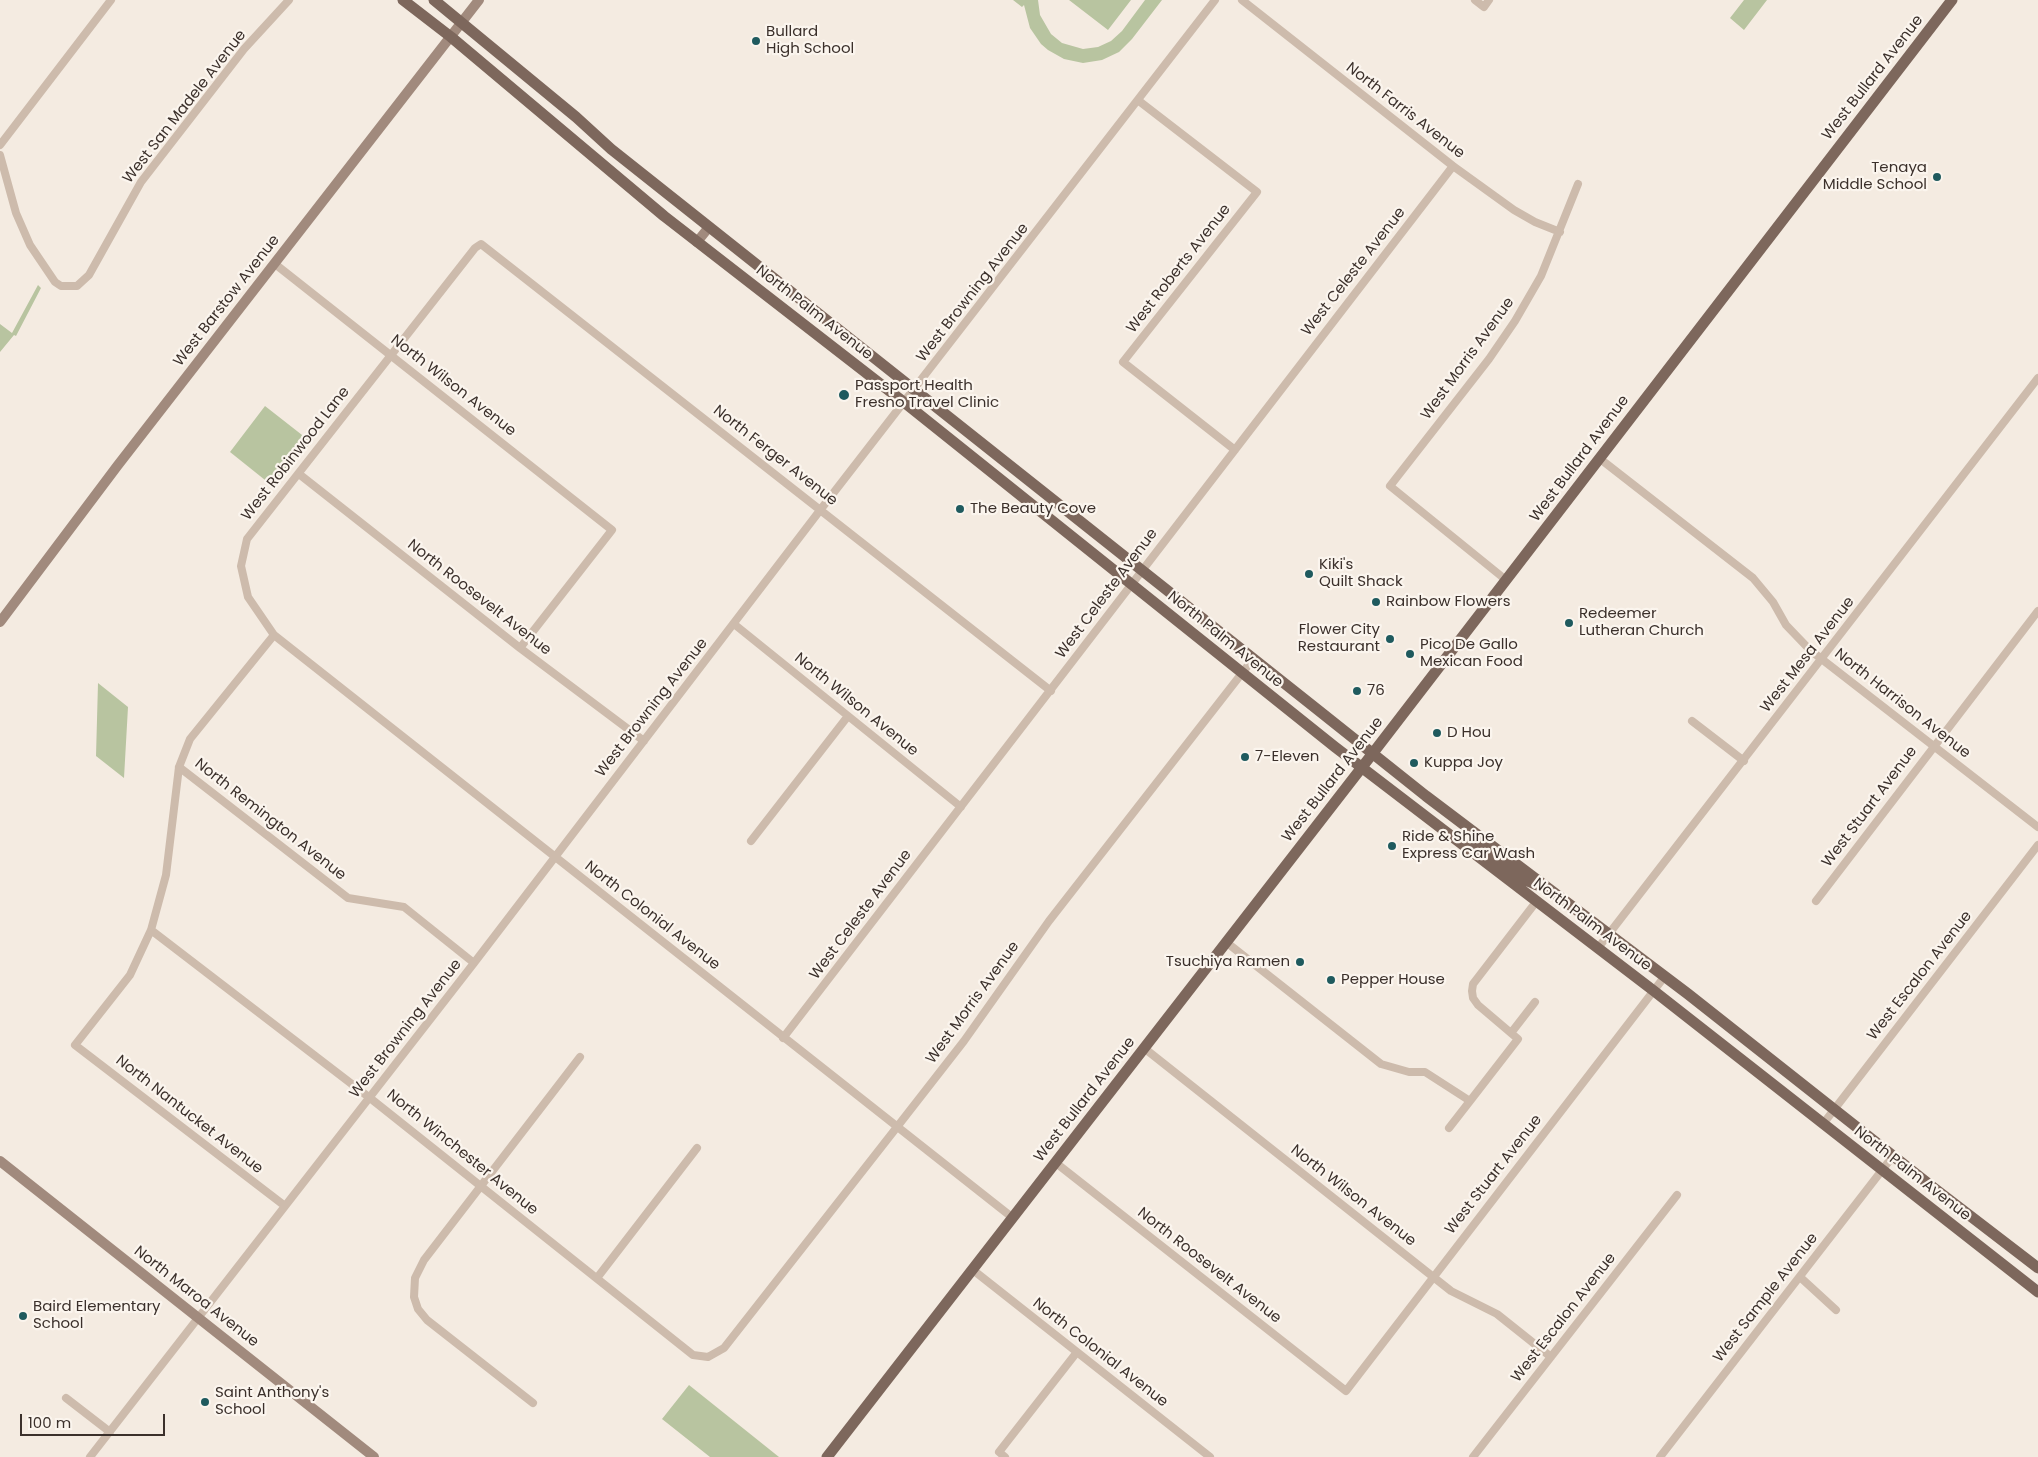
<!DOCTYPE html>
<html>
<head>
<meta charset="utf-8">
<style>
  body { margin:0 }
  #map { position:relative; width:2038px; height:1457px; overflow:hidden; background:#f4ebe1; font-family:Poppins,sans-serif }
  canvas { display:block }
  .scale { position:absolute; left:20px; top:1414px; width:145px; height:22px; box-sizing:border-box; border:2px solid #3b302b; border-top:0; padding-left:6px; font-size:15px; line-height:18px; white-space:nowrap; color:#3b302b; -webkit-text-stroke:4px #fbf5ee; paint-order:stroke }
</style>
</head>
<body>
<div id="map">
<canvas width="2038" height="1457"></canvas>
<div class="scale">100 m</div>
</div>
<script>
const ctx = document.querySelector('canvas').getContext('2d');
ctx.lineJoin = 'round';
function fillPath(path, color) {
  ctx.fillStyle = color;
  ctx.fill(path, 'evenodd');
}
function shape(rows) {
  const path = new Path2D();
  for (const r of rows) {
    path.moveTo(r[0], r[1]);
    for (let i = 2; i < r.length; i += 2) path.lineTo(r[i], r[i + 1]);
  }
  return path;
}
function strokePath(path, color, width, dash) {
  ctx.strokeStyle = color;
  ctx.lineWidth = width;
  ctx.lineCap = dash ? 'butt' : 'round';
  ctx.setLineDash(dash || []);
  ctx.stroke(path);
}
function write(font, color, halo, rows, align = 'center') {
  ctx.font = font + ' Poppins,sans-serif';
  ctx.lineWidth = 4.5;
  ctx.setLineDash([]);
  ctx.textBaseline = 'middle';
  ctx.strokeStyle = halo;
  ctx.fillStyle = color;
  for (const [text, x, y, turn = 0] of rows) {
    ctx.save();
    ctx.translate(x, y);
    ctx.rotate((+turn || 0) * Math.PI / 180);
    ctx.textAlign = isNaN(turn) ? turn : align;
    if (halo) ctx.strokeText(text, 0, 0);
    ctx.fillText(text, 0, 0);
    ctx.restore();
  }
}
const green = shape([
  [1013,0,1038,0,1040,15,1051,34,1062,43,1083,49,1098,47,1111,41,1122,31,1145,0,1162,0,1132,39,1119,52,1102,60,1083,63,1064,59,1048,50,1041,44,1030,28,1024,5,1022,7],
  [1069,0,1131,0,1108,30],
  [1744,0,1767,0,1744,30,1730,18],
  [38,285,41,288,16,336,14,335,0,352,0,324,12,333],
  [265,406,311,442,275,488,230,452],
  [98,683,128,707,124,778,96,756],
  [689,1385,779,1457,710,1457,662,1419]
]);
const street = shape([
  [1242,0,1453,166,1514,210,1535,222,1560,232],
  [1475,0,1484,7,1489,0],
  [1139,101,1257,192,1123,362,1235,450],
  [0,145,111,0],
  [0,155,16,213,30,245,55,282,61,286,77,286,89,275,141,182,244,49,289,0],
  [275,264,612,530,520,648],
  [1599,458,1753,578,1773,602,1786,625,1810,650,2038,827],
  [299,474,520,648,644,741],
  [1506,580,1390,486,1489,359,1515,321,1541,276,1578,184],
  [734,624,961,807],
  [274,635,190,739,179,767,166,875,151,930,130,975,75,1045,285,1206],
  [1692,721,1744,761],
  [179,767,348,898,404,907,474,963],
  [751,841,848,716],
  [1816,901,2038,611],
  [151,930,370,1098,693,1355,708,1357,724,1348,897,1127,964,1041,1049,921,1253,659],
  [1226,942,1381,1064,1409,1072,1425,1072,1470,1101,1518,1039,1478,1005,1473,998,1472,991,1473,984,1536,902],
  [1598,948,2038,378],
  [1511,1033,1535,1002],
  [783,1038,1453,166],
  [1144,1048,1451,1291,1497,1314,1551,1357],
  [1823,1124,2038,845],
  [1449,1128,1470,1101],
  [1056,1163,1346,1391,1665,976],
  [1013,1218,274,635,248,597,241,566,247,539,475,248,481,244,1051,691],
  [973,1270,1210,1457],
  [1800,1277,1836,1310],
  [597,1278,697,1148],
  [66,1398,110,1432],
  [533,1403,427,1320,418,1309,414,1297,415,1278,424,1260,580,1057],
  [90,1457,474,963,821,509,1215,0],
  [1005,1457,999,1452,1077,1352],
  [1473,1457,1677,1195],
  [1660,1457,1893,1156]
]);
const secondary = shape([
  [697,242,709,227],
  [0,622,118,465,479,0],
  [0,1161,374,1457]
]);
const primary = shape([
  [403,0,451,37,664,216,905,403,1335,747,1654,991,2038,1292],
  [434,0,576,117,611,149,1313,706,1426,796,1688,994,1930,1185,2038,1268],
  [1466,848,1471,844,1477,846,1521,878,1537,885],
  [827,1457,1373,753,1952,0]
]);
const markers = [
  [756,41,5,"#1f5a5e"],
  [1937,177,5,"#1f5a5e"],
  [844,395,6,"#1f5a5e"],
  [960,509,5,"#1f5a5e"],
  [1309,574,5,"#1f5a5e"],
  [1376,602,5,"#1f5a5e"],
  [1569,623,5,"#1f5a5e"],
  [1390,639,5,"#1f5a5e"],
  [1410,654,5,"#1f5a5e"],
  [1357,691,5,"#1f5a5e"],
  [1437,733,5,"#1f5a5e"],
  [1245,757,5,"#1f5a5e"],
  [1414,763,5,"#1f5a5e"],
  [1392,846,5,"#1f5a5e"],
  [1300,962,5,"#1f5a5e"],
  [1331,980,5,"#1f5a5e"],
  [23,1316,5,"#1f5a5e"],
  [205,1402,5,"#1f5a5e"]
];
const poiNames = [
  ["Bullard",766,32],
  ["High School",766,49],
  ["Tenaya",1927,168,"right"],
  ["Middle School",1927,185,"right"],
  ["Passport Health",855,386],
  ["Fresno Travel Clinic",855,403],
  ["The Beauty Cove",970,509],
  ["Kiki's",1319,565],
  ["Quilt Shack",1319,582],
  ["Rainbow Flowers",1386,602],
  ["Redeemer",1579,614],
  ["Lutheran Church",1579,631],
  ["Flower City",1380,630,"right"],
  ["Restaurant",1380,647,"right"],
  ["Pico De Gallo",1420,645],
  ["Mexican Food",1420,662],
  ["76",1367,691],
  ["D Hou",1447,733],
  ["7-Eleven",1255,757],
  ["Kuppa Joy",1424,763],
  ["Ride & Shine",1402,837],
  ["Express Car Wash",1402,854],
  ["Tsuchiya Ramen",1290,962,"right"],
  ["Pepper House",1341,980],
  ["Baird Elementary",33,1307],
  ["School",33,1324],
  ["Saint Anthony's",215,1393],
  ["School",215,1410]
];
const streetNames = [
  ["West Bullard Avenue",1873,78,-52],
  ["West San Madele Avenue",185,107,-52],
  ["North Farris Avenue",1405,111,38],
  ["West Roberts Avenue",1179,269,-52],
  ["West Celeste Avenue",1354,272,-52],
  ["West Browning Avenue",973,293,-52],
  ["West Barstow Avenue",227,301,-52],
  ["North Palm Avenue",814,313,38],
  ["West Morris Avenue",1468,359,-54],
  ["North Wilson Avenue",453,386,38],
  ["West Robinwood Lane",296,454,-52],
  ["North Ferger Avenue",775,456,38],
  ["West Bullard Avenue",1580,459,-53],
  ["West Celeste Avenue",1107,594,-53],
  ["North Roosevelt Avenue",479,598,38],
  ["North Palm Avenue",1225,640,39],
  ["West Mesa Avenue",1808,655,-52],
  ["North Harrison Avenue",1902,704,38],
  ["North Wilson Avenue",856,705,39],
  ["West Browning Avenue",652,708,-52],
  ["West Bullard Avenue",1333,780,-52],
  ["West Stuart Avenue",1870,807,-53],
  ["North Remington Avenue",270,820,38],
  ["West Celeste Avenue",861,915,-53],
  ["North Colonial Avenue",652,916,38],
  ["North Palm Avenue",1592,925,37],
  ["West Escalon Avenue",1920,976,-52],
  ["West Morris Avenue",973,1003,-54],
  ["West Browning Avenue",406,1029,-52],
  ["West Bullard Avenue",1085,1100,-52],
  ["North Nantucket Avenue",189,1115,38],
  ["North Winchester Avenue",462,1153,39],
  ["North Palm Avenue",1912,1174,38],
  ["West Stuart Avenue",1494,1175,-52],
  ["North Wilson Avenue",1353,1196,38],
  ["North Roosevelt Avenue",1209,1266,38],
  ["North Maroa Avenue",196,1297,38],
  ["West Sample Avenue",1766,1298,-52],
  ["West Escalon Avenue",1564,1318,-52],
  ["North Colonial Avenue",1100,1353,38]
];
fillPath(green, '#b8c4a0');
strokePath(street, '#cdbbac', 8);
strokePath(secondary, '#a18a7d', 10);
strokePath(primary, '#7d675c', 11);
for (const [x, y, r, color] of markers) {
  const dot = new Path2D();
  dot.arc(x, y, r, 0, 2 * Math.PI);
  ctx.fillStyle = color;
  ctx.fill(dot);
  strokePath(dot, '#fbf5ee', 2);
}
write('15px', '#3b302b', '#fbf5ee', poiNames, 'left');
write('15px', '#3b302b', '#fbf5ee', streetNames);
</script>
</body>
</html>
